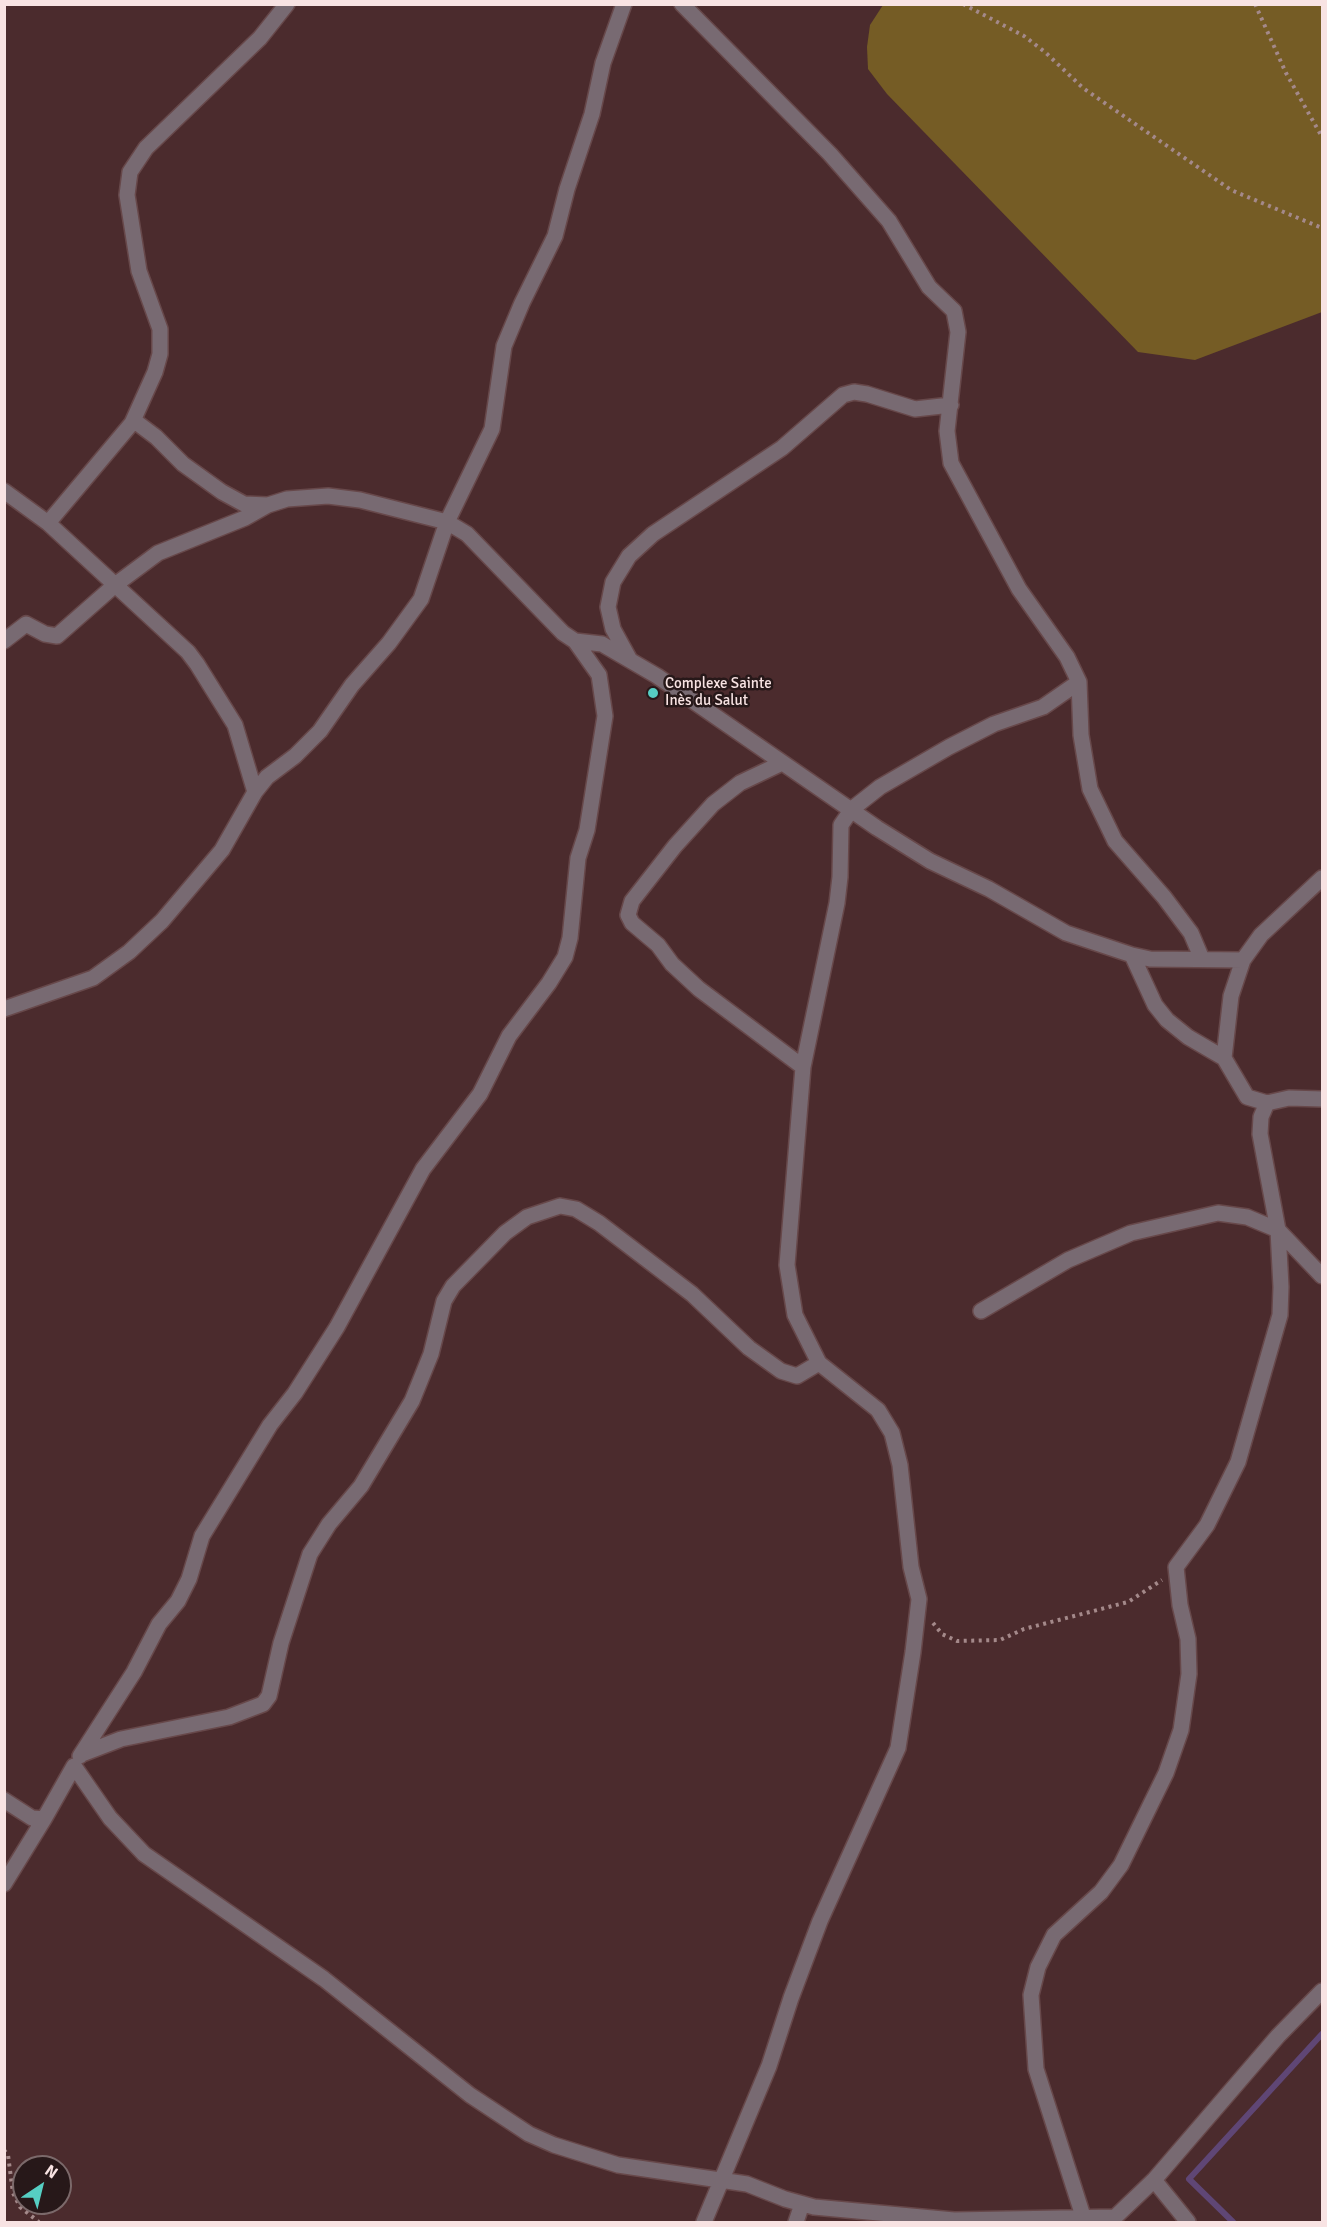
<!DOCTYPE html>
<html>
<head>
<meta charset="utf-8">
<style>
  body { margin:0 }
  #map { position:relative; width:1327px; height:2227px; overflow:hidden; background:#4b2b2d; font-family:Signika,sans-serif }
  canvas { display:block }
  .frame { position:absolute; inset:0; border:6px solid #f8e3e3; pointer-events:none }
  .north { position:absolute; left:12px; top:2155px; width:60px; height:60px; box-sizing:border-box; background:#271819; border:2px solid #7b696a; border-radius:50%; rotate:35deg; font-size:16px; font-weight:700; line-height:24px; text-align:center; color:#f8e3e3 }
  .north::after { content:''; display:block; margin:auto; width:21px; height:27px; background:#56cec3; clip-path:polygon(50% 0,100% 100%,50% 72%,0 100%) }
</style>
</head>
<body>
<div id="map">
<canvas width="1327" height="2227"></canvas>
<div class="frame"></div>
<div class="north">N</div>
</div>
<script>
const ctx = document.querySelector('canvas').getContext('2d');
ctx.lineJoin = 'round';
function fillPath(path, color) {
  ctx.fillStyle = color;
  ctx.fill(path, 'evenodd');
}
function shape(rows) {
  const path = new Path2D();
  for (const r of rows) {
    path.moveTo(r[0], r[1]);
    for (let i = 2; i < r.length; i += 2) path.lineTo(r[i], r[i + 1]);
  }
  return path;
}
function strokePath(path, color, width, dash) {
  ctx.strokeStyle = color;
  ctx.lineWidth = width;
  ctx.lineCap = dash ? 'butt' : 'round';
  ctx.setLineDash(dash || []);
  ctx.stroke(path);
}
function write(font, color, halo, rows, align = 'center') {
  ctx.font = font + ' Signika,sans-serif';
  ctx.lineWidth = 5;
  ctx.setLineDash([]);
  ctx.textBaseline = 'middle';
  ctx.strokeStyle = halo;
  ctx.fillStyle = color;
  for (const [text, x, y, turn = 0] of rows) {
    ctx.save();
    ctx.translate(x, y);
    ctx.rotate((+turn || 0) * Math.PI / 180);
    ctx.textAlign = isNaN(turn) ? turn : align;
    if (halo) ctx.strokeText(text, 0, 0);
    ctx.fillText(text, 0, 0);
    ctx.restore();
  }
}
const forest = shape([
  [883,5,1322,5,1322,312,1195,360,1138,352,887,94,868,69,867,47,870,25]
]);
const stream = shape([
  [1233,2222,1189,2179,1322,2034]
]);
const path = shape([
  [963,4,1024,36,1045,52,1083,88,1231,190,1322,228],
  [1255,4,1286,73,1322,137],
  [933,1623,942,1634,957,1641,1000,1640,1024,1629,1128,1602,1162,1580],
  [4,2150,8,2155,13,2193,20,2207,39,2222]
]);
const street = shape([
  [682,4,830,154,889,221,929,287,954,311,958,332,947,431,951,463,1019,589,1067,657,1079,682,1081,735,1090,789,1115,841,1164,897,1191,933,1202,959],
  [132,423,155,372,160,354,160,329,139,271,127,195,130,172,146,148,260,38,287,4],
  [4,491,48,523,132,423,136,422,156,437,183,464,222,492,244,504,268,505,287,499,328,496,360,500,447,522,467,534,563,633,575,641,602,644,657,676,877,828,930,861,989,889,1066,933,1132,955,1155,1005,1167,1020,1188,1037,1224,1058,1247,1097,1267,1103,1289,1098,1322,1099],
  [48,523,188,652,197,664,235,725,255,792],
  [4,641,26,624,45,634,57,636,115,585,158,553,245,518,268,505],
  [630,660,613,629,608,607,613,582,629,556,653,534,782,448,843,395,854,392,867,394,915,409,951,405],
  [782,763,740,783,713,804,675,846,632,901,628,915,632,923,658,945,672,964,699,989,803,1067],
  [1132,955,1150,959,1243,960],
  [4,1009,93,978,129,952,162,921,222,850,255,792,267,777,295,756,320,731,352,685,389,643,421,599,447,522,492,429,504,346,522,303,555,236,567,189,592,114,603,63,624,4],
  [1224,1058,1231,996,1243,960,1261,935,1322,878],
  [981,1311,1068,1260,1131,1233,1218,1213,1247,1217,1278,1230,1322,1276],
  [819,1363,795,1315,787,1265,803,1067,837,903,840,877,841,825,852,809,880,787,949,747,994,724,1043,707,1079,682],
  [82,1754,121,1739,229,1717,263,1704,269,1696,281,1643,310,1554,329,1524,361,1486,412,1401,431,1354,444,1301,453,1286,505,1233,527,1217,560,1206,576,1209,599,1223,692,1294,749,1348,781,1371,797,1376,819,1363,878,1410,892,1433,900,1465,911,1567,919,1599,913,1652,898,1748,820,1921,791,1998,769,2066,704,2222],
  [80,1756,134,1672,159,1624,178,1601,189,1579,202,1536,270,1425,295,1393,337,1327,423,1169,480,1094,509,1036,549,983,565,957,570,938,578,858,587,830,605,716,599,675,575,641],
  [4,1800,32,1818,44,1819,74,1766,110,1818,144,1854,324,1979,470,2095,529,2134,554,2145,618,2165,747,2184,785,2199,814,2207,954,2220,1114,2217],
  [4,1884,44,1819],
  [1154,2180,1188,2222],
  [1083,2216,1036,2069,1031,1995,1038,1967,1054,1935,1101,1892,1121,1865,1166,1773,1181,1730,1189,1674,1188,1639,1180,1605,1176,1567,1207,1525,1238,1462,1280,1315,1281,1287,1278,1230,1260,1134,1261,1117,1267,1103],
  [796,2222,802,2204],
  [1110,2222,1154,2180,1278,2036,1322,1991]
]);
const markers = [
  [653,693,6,"#56cec3"]
];
const poiNames = [
  ["Complexe Sainte",665,684],
  ["Inès du Salut",665,701]
];
fillPath(forest, '#755c25');
strokePath(stream, '#5f4675', 6);
strokePath(street, '#67484a', 18);
strokePath(path, '#a4898a', 4, [3, 4.5]);
strokePath(street, '#786a72', 15);
for (const [x, y, r, color] of markers) {
  const dot = new Path2D();
  dot.arc(x, y, r, 0, 2 * Math.PI);
  ctx.fillStyle = color;
  ctx.fill(dot);
  strokePath(dot, '#271819', 2);
}
write('15px', '#f8e3e3', '#271819', poiNames, 'left');
</script>
</body>
</html>
